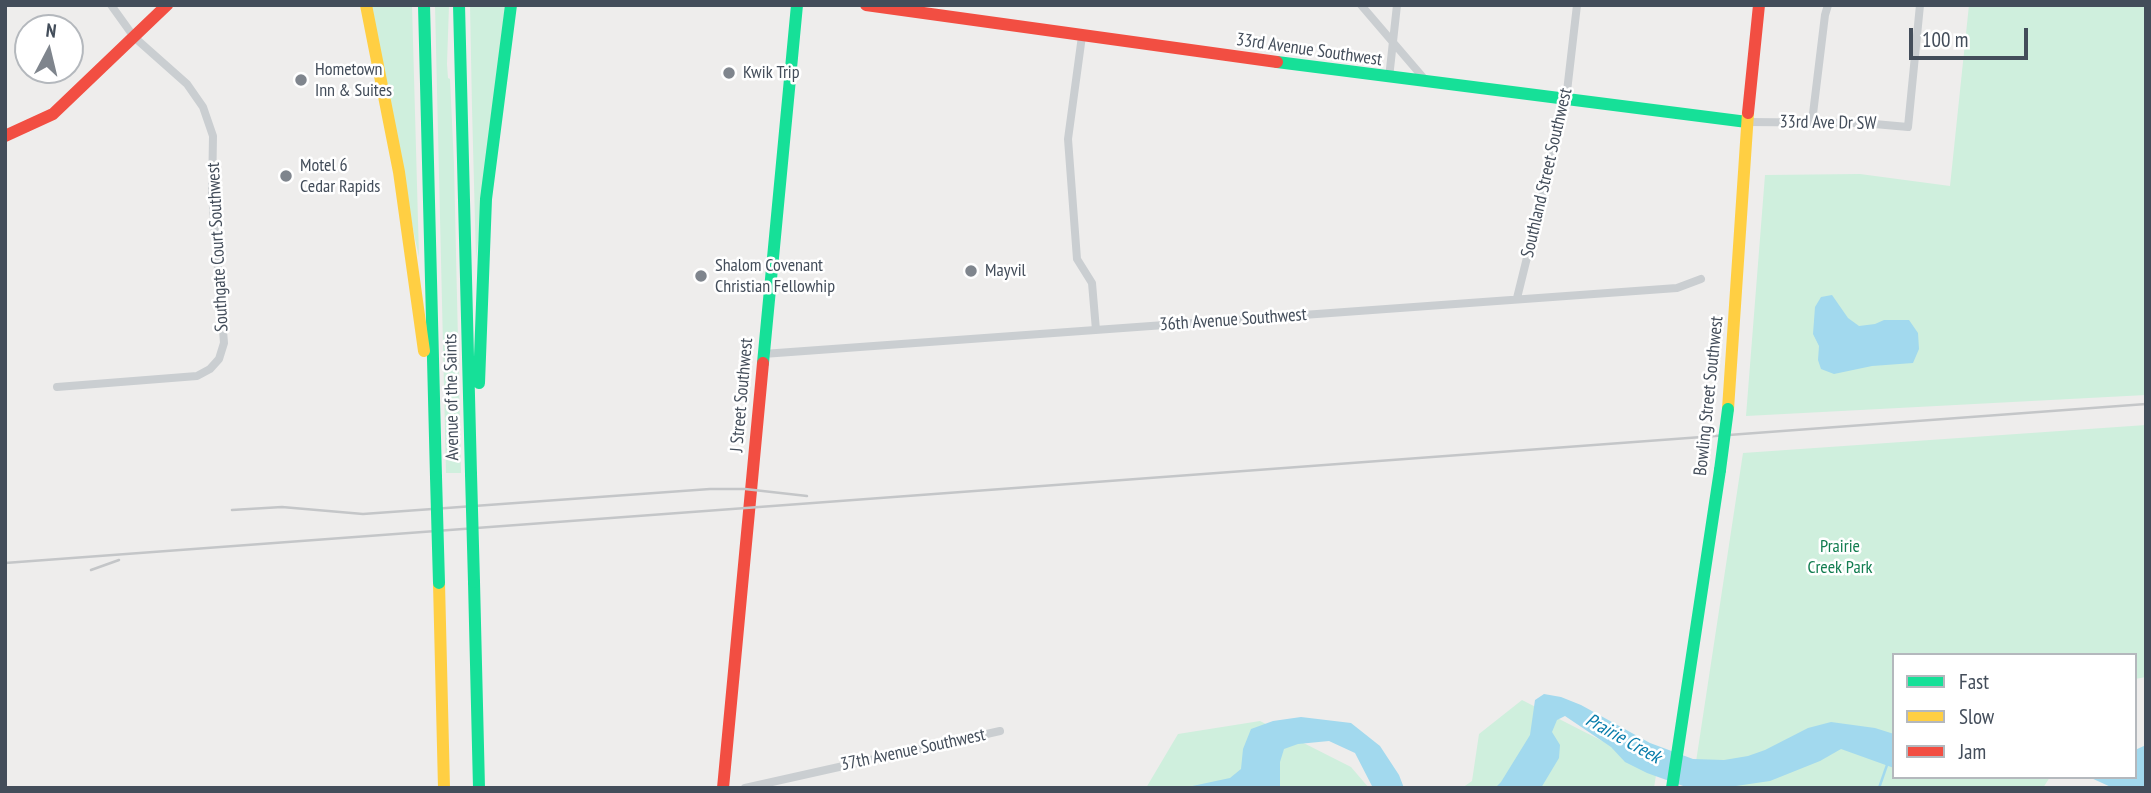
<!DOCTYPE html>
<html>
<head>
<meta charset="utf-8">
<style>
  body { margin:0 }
  #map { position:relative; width:2151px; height:793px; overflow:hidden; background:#eeedec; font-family:"PT Sans Narrow",sans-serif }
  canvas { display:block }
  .frame { position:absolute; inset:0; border:7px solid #434d5a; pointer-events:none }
  .legend { position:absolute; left:1892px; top:653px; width:245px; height:126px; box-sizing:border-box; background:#fff; border:2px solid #b4b8bd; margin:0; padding:9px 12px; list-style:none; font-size:21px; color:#434d5a }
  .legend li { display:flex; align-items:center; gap:14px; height:35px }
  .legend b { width:35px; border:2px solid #b4b8bd }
  .north { position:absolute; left:14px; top:14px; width:70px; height:70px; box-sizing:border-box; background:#fff; border:2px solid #b4b8bd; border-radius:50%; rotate:7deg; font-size:19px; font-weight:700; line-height:28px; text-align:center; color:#434d5a }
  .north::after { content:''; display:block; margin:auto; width:24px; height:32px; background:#7f858d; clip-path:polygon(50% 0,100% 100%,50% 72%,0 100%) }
  .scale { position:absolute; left:1909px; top:28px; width:119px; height:32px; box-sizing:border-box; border:4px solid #434d5a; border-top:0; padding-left:9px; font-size:21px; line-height:24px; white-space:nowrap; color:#434d5a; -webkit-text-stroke:5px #fff; paint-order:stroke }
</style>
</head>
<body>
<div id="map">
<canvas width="2151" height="793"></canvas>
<div class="frame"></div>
<ul class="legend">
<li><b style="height:9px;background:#16e098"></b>Fast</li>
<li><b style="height:9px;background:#ffcf43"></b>Slow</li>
<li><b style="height:9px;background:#f24e42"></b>Jam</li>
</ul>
<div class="north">N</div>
<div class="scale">100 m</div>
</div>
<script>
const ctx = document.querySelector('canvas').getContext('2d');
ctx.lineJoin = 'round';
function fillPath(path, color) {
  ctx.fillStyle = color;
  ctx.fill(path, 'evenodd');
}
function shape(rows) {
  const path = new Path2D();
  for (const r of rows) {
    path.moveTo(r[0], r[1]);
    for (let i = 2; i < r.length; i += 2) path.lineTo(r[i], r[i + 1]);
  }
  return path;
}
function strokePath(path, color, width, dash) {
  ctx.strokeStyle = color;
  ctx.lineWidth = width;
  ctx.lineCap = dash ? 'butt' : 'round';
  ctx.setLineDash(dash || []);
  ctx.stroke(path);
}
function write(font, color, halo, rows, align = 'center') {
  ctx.font = font + ' "PT Sans Narrow",sans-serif';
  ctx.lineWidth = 5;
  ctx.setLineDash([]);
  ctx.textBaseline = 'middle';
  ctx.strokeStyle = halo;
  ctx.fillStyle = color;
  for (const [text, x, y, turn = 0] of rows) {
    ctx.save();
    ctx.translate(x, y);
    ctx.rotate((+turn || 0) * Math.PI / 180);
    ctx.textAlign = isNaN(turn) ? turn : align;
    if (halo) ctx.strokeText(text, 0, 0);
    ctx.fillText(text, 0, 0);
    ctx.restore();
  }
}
const green = shape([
  [370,5,412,5,419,257,415,239],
  [435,5,449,5,447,64,448,78,450,79,454,165,461,473,446,473],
  [470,5,505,5,476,260,472,108],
  [1969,5,2146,5,2146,395,1746,416,1765,175,1860,174,1950,186],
  [2146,425,2146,677,2135,679,2135,655,1894,655,1894,777,2050,777,2043,788,1692,788,1743,453],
  [1522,700,1657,769,1654,788,1462,788,1472,781,1479,734],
  [1260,721,1351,767,1369,788,1146,788,1178,734]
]);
const water = shape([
  [1832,295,1848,318,1859,326,1875,324,1884,320,1909,320,1918,333,1919,349,1913,363,1872,366,1834,374,1821,369,1818,360,1819,346,1813,334,1815,307,1821,297],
  [1544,694,1561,697,1581,705,1650,743,1693,759,1724,760,1748,756,1765,750,1808,728,1831,722,1875,728,1894,734,1894,768,1841,749,1820,761,1770,781,1729,787,1686,787,1647,773,1625,762,1611,747,1565,716,1557,720,1552,732,1560,745,1559,758,1541,788,1495,788,1501,782,1530,735,1535,700],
  [1301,717,1351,723,1380,746,1399,775,1404,788,1373,788,1355,753,1329,741,1298,744,1284,749,1280,762,1280,788,1183,788,1230,778,1241,769,1243,749,1251,729,1273,721],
  [2146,745,2146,788,2113,788,2089,777,2135,777,2135,750]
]);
const stream = shape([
  [1879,788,1887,765]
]);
const street = shape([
  [1361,5,1427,82],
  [1082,36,1068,139,1077,259,1092,283,1096,330],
  [1389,78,1397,5],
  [1747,122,1863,123,1908,127,1920,5],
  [1812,122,1825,15,1828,5],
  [1517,298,1566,100,1577,5],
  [763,354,1677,288,1701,279],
  [57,387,197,376,210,369,219,359,224,343,212,195,213,136,203,107,187,84,134,37,111,5],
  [745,788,1000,731]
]);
const fast = shape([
  [424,5,436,477],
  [459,5,471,474],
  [1277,62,1747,122],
  [763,363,797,5],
  [479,383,486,199,511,5],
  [474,582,479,788],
  [1672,788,1720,470]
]);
const slow = shape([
  [366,5,399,172,424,351],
  [1728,409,1748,113],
  [439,583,444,788]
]);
const jam = shape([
  [866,5,1277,62],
  [1748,113,1759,5],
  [5,136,53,114,167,5],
  [723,788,763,363]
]);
const rail = shape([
  [232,510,282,507,363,514,710,489,745,489,807,496],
  [5,563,2146,404],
  [91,570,119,560]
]);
const fastBridge = shape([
  [1720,470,1728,409],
  [471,474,474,582],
  [436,477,439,583]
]);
const markers = [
  [729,73,7,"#7f858d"],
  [301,80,7,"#7f858d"],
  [286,176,7,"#7f858d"],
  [971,271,7,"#7f858d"],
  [701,276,7,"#7f858d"]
];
const streetNames = [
  ["33rd Avenue Southwest",1309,50,8],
  ["33rd Ave Dr SW",1828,123,1],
  ["Southland Street Southwest",1547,173,-77],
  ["Southgate Court Southwest",218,247,-93],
  ["36th Avenue Southwest",1233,320,-4],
  ["J Street Southwest",742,395,-85],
  ["Bowling Street Southwest",1709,396,-84],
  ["Avenue of the Saints",452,397,-91],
  ["37th Avenue Southwest",913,750,-12]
];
const poiNames = [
  ["Hometown",315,70],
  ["Inn & Suites",315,91],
  ["Kwik Trip",743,73],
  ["Motel 6",300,166],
  ["Cedar Rapids",300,187],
  ["Shalom Covenant",715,266],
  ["Christian Fellowhip",715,287],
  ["Mayvil",985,271]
];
const parkNames = [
  ["Prairie",1840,547],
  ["Creek Park",1840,568]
];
const waterNames = [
  ["Prairie Creek",1623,739,29]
];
fillPath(green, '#cfefdd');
fillPath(water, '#a2d9ee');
strokePath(stream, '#a2d9ee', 2.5);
strokePath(street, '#caced1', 8);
strokePath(fast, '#16e098', 12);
strokePath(slow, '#ffcf43', 12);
strokePath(jam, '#f24e42', 12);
strokePath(rail, '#c4c6c8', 2.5);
strokePath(fastBridge, '#16e098', 12);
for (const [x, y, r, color] of markers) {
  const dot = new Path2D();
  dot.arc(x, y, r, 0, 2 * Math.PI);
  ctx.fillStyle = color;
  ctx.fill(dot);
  strokePath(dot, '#fff', 2.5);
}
write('18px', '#434d5a', '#fff', streetNames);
write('18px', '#434d5a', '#fff', poiNames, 'left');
write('18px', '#127d50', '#fff', parkNames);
write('italic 19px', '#067baa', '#fff', waterNames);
</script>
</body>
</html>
